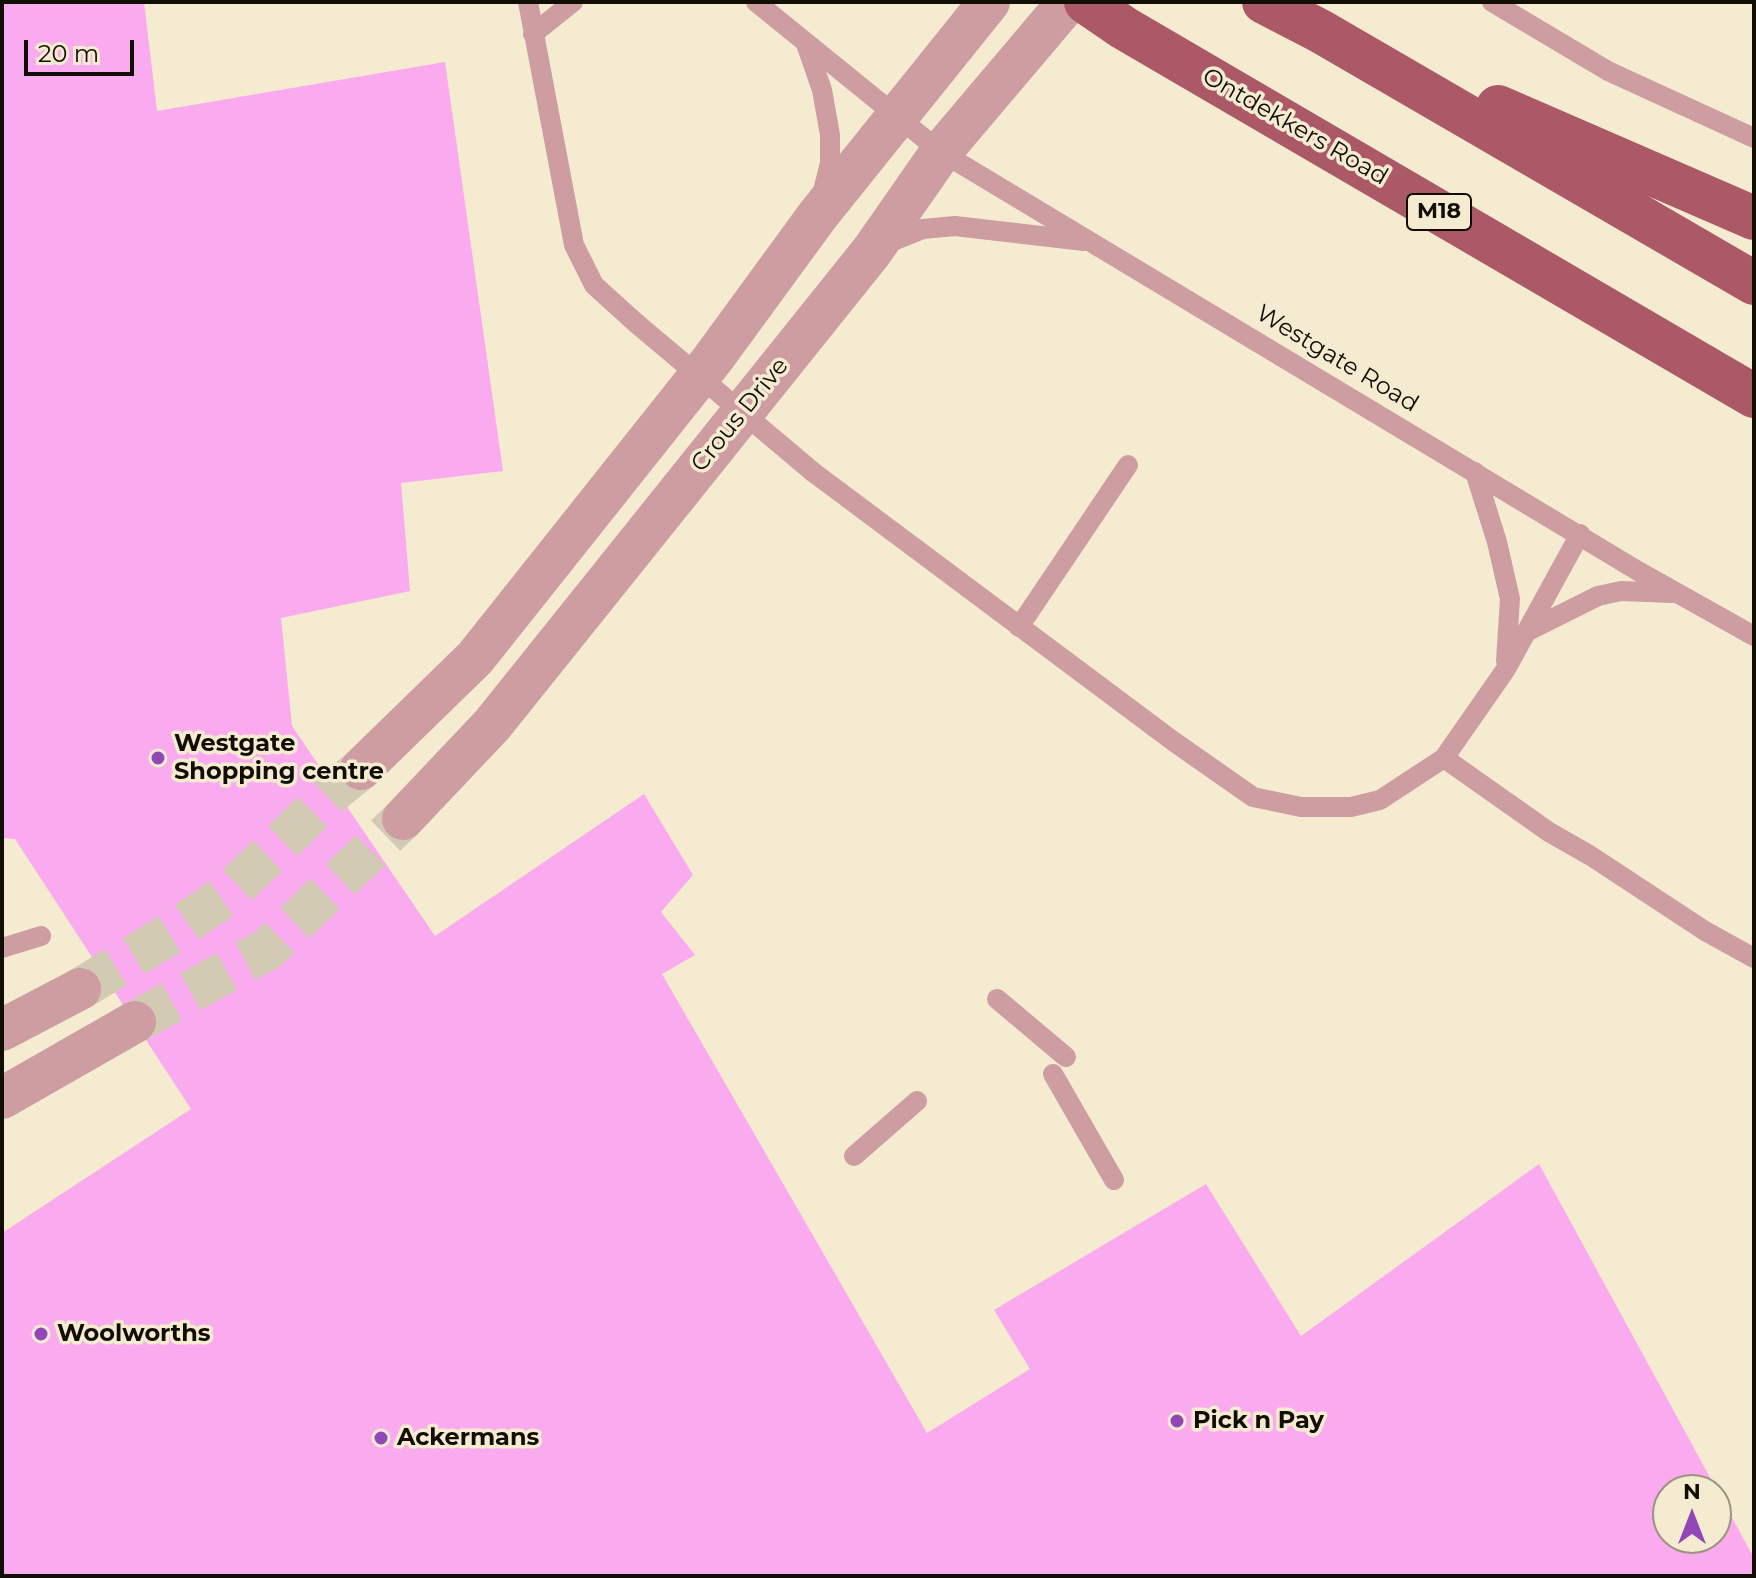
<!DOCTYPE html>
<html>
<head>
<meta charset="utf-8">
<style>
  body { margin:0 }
  #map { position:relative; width:1756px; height:1578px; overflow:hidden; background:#f4ebd1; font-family:Montserrat,sans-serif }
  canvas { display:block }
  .frame { position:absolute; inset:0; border:4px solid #110e06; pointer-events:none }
  .north { position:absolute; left:1652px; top:1474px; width:80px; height:80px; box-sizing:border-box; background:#f4ebd1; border:2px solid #999380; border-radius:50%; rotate:0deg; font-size:22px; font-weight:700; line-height:32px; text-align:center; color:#110e06 }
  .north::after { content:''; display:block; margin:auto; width:28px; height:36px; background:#9247b8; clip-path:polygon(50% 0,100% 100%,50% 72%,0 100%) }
  .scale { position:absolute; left:24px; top:40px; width:110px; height:36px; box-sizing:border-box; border:4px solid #110e06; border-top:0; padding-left:10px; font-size:24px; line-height:28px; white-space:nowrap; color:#110e06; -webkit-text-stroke:6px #f4ebd1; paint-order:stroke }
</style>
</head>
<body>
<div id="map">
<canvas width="1756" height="1578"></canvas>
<div class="frame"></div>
<div class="north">N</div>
<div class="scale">20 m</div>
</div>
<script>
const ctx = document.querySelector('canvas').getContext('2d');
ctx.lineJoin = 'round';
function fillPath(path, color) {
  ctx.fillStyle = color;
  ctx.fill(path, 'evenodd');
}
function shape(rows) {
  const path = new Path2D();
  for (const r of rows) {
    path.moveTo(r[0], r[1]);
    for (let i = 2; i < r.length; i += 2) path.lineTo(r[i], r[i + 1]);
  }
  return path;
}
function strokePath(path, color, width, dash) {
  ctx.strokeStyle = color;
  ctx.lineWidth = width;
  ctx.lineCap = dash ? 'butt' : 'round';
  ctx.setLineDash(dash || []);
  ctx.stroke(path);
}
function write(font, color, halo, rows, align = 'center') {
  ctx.font = font + ' Montserrat,sans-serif';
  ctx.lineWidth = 7;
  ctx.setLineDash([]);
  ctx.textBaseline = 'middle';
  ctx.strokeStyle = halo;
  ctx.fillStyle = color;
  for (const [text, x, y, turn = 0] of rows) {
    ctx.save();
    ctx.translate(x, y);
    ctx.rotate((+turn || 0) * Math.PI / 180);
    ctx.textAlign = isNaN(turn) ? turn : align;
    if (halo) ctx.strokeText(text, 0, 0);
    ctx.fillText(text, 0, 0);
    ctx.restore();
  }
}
const building = shape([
  [2,2,144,2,157,111,445,62,503,471,401,483,410,591,281,618,292,726,435,936,644,794,693,875,661,912,695,955,662,974,927,1433,1030,1369,994,1310,1206,1184,1301,1336,1539,1164,1754,1558,1754,1576,2,1576,2,1233,191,1109,15,839,2,838],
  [1668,1490,1716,1490,1716,1538,1668,1538]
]);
const minorTunnel = shape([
  [80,989,170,934,229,893,335,790,361,769],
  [135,1022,268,949,403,819]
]);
const service = shape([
  [528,2,574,245,594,285,636,323],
  [756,2,941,152,1638,571,1754,636],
  [1492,2,1608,71,1754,138],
  [533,34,573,2],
  [806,44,822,90,830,135,830,163,823,191],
  [888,243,923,229,955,226,1084,241],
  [813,472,1173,741,1253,797,1301,807,1351,807,1380,800,1444,758],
  [1475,472,1497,542,1510,599,1506,661],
  [1580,534,1506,669,1444,758,1549,832,1591,856,1705,931,1754,958],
  [1019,627,1128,465],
  [1528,631,1598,596,1621,591,1673,593],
  [2,948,41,936],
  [997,999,1066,1057],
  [1053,1074,1114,1180],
  [854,1156,917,1101]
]);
const minor = shape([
  [361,769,475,658,712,360,818,215,989,2],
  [403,819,492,725,872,251,941,152,1068,2],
  [2,1030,80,989],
  [2,1098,135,1022]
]);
const primary = shape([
  [1086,2,1124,28,1754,396],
  [1264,2,1320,31,1754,283],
  [1498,107,1754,218]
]);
const serviceBridge = shape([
  [636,323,813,472]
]);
const markers = [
  [158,758,8,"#9247b8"],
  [41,1334,8,"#9247b8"],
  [1177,1421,8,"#9247b8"],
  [381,1438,8,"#9247b8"]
];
const shields = [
  [1439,212,64]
];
const shieldNames = [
  ["M18",1439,212]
];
const streetNames = [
  ["Ontdekkers Road",1295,127,30],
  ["Westgate Road",1337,359,31],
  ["Crous Drive",740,415,-51]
];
const poiNames = [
  ["Westgate",174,744],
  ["Shopping centre",174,772],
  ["Woolworths",57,1334],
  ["Pick n Pay",1193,1421],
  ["Ackermans",397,1438]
];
fillPath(building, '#faaaef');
strokePath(minorTunnel, '#d2cab3', 42, [42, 21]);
strokePath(service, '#cd9da2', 20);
strokePath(minor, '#cd9da2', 42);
strokePath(primary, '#ab5966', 44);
strokePath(serviceBridge, '#cd9da2', 20);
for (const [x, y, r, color] of markers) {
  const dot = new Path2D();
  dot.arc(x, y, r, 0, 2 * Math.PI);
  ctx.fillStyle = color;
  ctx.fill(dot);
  strokePath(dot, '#f4ebd1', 3);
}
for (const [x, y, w] of shields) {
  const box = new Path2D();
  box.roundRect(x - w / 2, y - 18, w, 36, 6);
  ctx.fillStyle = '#f4ebd1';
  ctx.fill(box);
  strokePath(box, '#110e06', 2);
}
write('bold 22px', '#110e06', null, shieldNames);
write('24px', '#110e06', '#f4ebd1', streetNames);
write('bold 24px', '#110e06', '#f4ebd1', poiNames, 'left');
</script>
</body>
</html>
